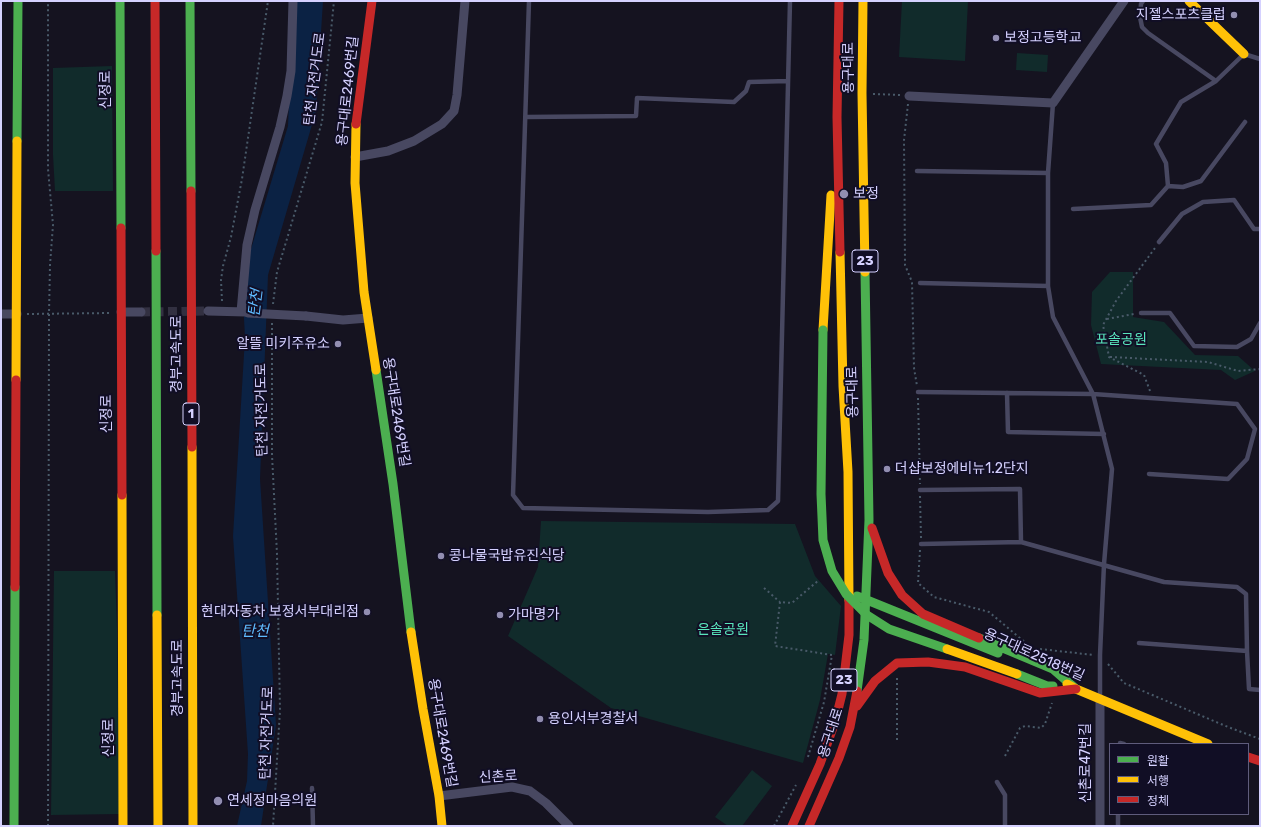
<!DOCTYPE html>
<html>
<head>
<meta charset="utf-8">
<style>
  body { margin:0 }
  #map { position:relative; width:1261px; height:827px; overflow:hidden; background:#151320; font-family:Rubik,"Noto Sans KR",sans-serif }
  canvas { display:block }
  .frame { position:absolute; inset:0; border:2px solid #d5d1ff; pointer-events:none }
  .legend { position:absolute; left:1109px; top:743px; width:140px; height:72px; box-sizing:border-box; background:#110e25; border:1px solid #5f5c7c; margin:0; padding:5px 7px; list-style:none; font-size:12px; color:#d5d1ff }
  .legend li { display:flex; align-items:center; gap:8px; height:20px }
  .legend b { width:20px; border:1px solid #5f5c7c }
</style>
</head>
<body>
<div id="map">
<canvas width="1261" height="827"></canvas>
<div class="frame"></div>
<ul class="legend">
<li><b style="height:5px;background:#4caf50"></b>원활</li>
<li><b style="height:5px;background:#ffc107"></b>서행</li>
<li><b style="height:5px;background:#c62828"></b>정체</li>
</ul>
</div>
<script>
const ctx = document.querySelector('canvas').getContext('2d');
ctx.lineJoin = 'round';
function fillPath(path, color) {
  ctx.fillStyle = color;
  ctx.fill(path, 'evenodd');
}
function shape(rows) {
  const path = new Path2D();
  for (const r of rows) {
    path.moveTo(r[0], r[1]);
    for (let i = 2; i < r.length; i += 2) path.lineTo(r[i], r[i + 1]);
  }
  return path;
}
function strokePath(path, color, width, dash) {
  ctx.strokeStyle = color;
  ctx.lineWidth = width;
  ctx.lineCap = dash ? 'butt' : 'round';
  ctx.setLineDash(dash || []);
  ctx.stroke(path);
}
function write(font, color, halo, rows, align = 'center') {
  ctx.font = font + ' Rubik,"Noto Sans KR",sans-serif';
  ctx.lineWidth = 4;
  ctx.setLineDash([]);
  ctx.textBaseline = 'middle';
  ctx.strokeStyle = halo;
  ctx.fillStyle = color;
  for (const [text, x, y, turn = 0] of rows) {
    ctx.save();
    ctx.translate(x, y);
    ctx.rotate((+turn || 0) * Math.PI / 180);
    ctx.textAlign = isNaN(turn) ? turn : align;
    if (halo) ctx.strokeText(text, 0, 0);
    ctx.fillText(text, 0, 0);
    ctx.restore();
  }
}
const green = shape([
  [902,1,968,1,965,61,899,57],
  [1017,53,1048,55,1047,72,1016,70],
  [112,66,113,191,55,191,53,155,53,68],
  [1110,272,1133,272,1133,317,1164,322,1195,355,1238,356,1255,371,1235,380,1221,370,1101,364,1091,325,1092,292],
  [541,521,795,524,815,576,841,606,835,655,828,654,820,700,803,763,611,708,508,636,538,567],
  [54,571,115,571,117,628,119,814,51,815],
  [752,770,772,786,742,826,728,826,715,817]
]);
const water = shape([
  [293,1,323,1,316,111,268,275,260,479,276,725,261,826,237,826,247,781,248,754,233,536,245,338,242,279,288,126]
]);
const streetTunnel = shape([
  [141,312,208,311]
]);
const path = shape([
  [873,94,901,95],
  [908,104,904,140,905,265,912,282,914,368,917,386],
  [222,301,221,280,223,266,231,237,242,179,268,1],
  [273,304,277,272,322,122,334,1],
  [27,314,111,313],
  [1107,319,1134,314],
  [272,323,272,455,277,554,280,710,273,826],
  [1110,357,1208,362,1238,371,1260,369],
  [1150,391,1144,375,1109,357,1103,325,1116,301,1155,248],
  [918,398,920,484],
  [920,496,921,538],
  [920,550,918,583,934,597,989,612,1027,644],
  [764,588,780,602],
  [1040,649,1094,655],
  [1108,664,1124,683,1228,727,1260,739],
  [897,678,897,743],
  [1005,756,1020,728,1025,726,1041,728,1045,724,1052,703],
  [808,757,824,702,832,655,775,646,780,602,792,603,819,580],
  [48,826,49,314,50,265,53,225,48,169,48,1],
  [774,826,796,785]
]);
const lane = shape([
  [529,1,513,495,523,508,708,512,768,510,778,501,790,1],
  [1143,1,1141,4,1140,17,1142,27,1148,33,1216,81],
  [1053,103,1048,173,1048,286,1053,317,1093,394,1112,469,1104,564,1100,655,1100,696],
  [526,117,636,116,637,98,734,102,746,91,749,82,788,81],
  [917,171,1048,173],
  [1168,186,1183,187,1201,181,1245,122],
  [1073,209,1151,205,1168,186,1166,163,1156,144,1181,102,1216,81,1244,54,1260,59],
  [1159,242,1182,214,1203,202,1234,200,1254,229,1260,229],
  [920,283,1048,286],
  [1141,313,1170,313,1194,346,1237,347,1251,339,1260,323],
  [918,392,1093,394,1237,404,1255,429,1247,459,1228,479,1149,474],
  [1007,393,1008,432,1104,434],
  [920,490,1020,489,1021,542,1164,582,1237,587,1246,594,1247,651,1139,643],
  [921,544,1021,542],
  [1247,651,1249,689,1260,690],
  [1120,744,1120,743,1124,744],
  [997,782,1005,795,1005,826],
  [312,788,313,826],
  [1118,826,1118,814]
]);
const street = shape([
  [909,96,1053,103,1124,1],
  [355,157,388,151,414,141,442,124,454,111,457,95,465,1],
  [208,311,246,312],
  [121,312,141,312],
  [241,312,247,245,255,210,280,127,287,96,291,71,293,1],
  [1,314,17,314],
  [306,316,343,320,368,318],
  [439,796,512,787,530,791,546,803,569,826],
  [1100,826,1100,699]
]);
const fast = shape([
  [120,1,121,228],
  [190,1,191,191],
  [17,141,18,1],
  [156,251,157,615],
  [376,370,393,484,411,632],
  [857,596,998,653],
  [979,638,1053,669,1076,689],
  [1017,674,1047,686,1053,686],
  [857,691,864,640,869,520,865,272],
  [14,826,15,587]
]);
const slow = shape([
  [863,1,862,93,865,272],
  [1189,1,1244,54],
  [356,124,355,183,364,292,376,370],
  [840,252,843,386,848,472,849,600],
  [823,330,831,195],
  [16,380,17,141],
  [192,447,193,826],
  [122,495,123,826],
  [157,615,158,826],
  [411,632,423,709,439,796,442,826],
  [1067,684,1076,689,1208,744]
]);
const jam = shape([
  [155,1,156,251],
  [839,1,837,117,840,252],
  [356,124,372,1],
  [191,191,192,447],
  [121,228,122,495],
  [872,528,888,573,902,595,923,614,979,638],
  [15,587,16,380],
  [857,706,875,681,897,663,928,662,965,667,1040,693,1076,689],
  [1248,757,1260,761],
  [792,826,820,764,835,722,842,694,849,635,849,600],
  [809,826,839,758,850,727,857,691]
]);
const streetBridge = shape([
  [248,313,306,316]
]);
const fastBridge = shape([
  [823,330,821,494,823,540,832,571,846,594,867,615,889,629,947,649]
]);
const slowBridge = shape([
  [947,649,1017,674]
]);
const markers = [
  [1234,15,4,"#928eb1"],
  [996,38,4,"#928eb1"],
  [844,194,5,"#928eb1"],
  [338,344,4,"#928eb1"],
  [887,469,4,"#928eb1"],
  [441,556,4,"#928eb1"],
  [367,612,4,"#928eb1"],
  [500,615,4,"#928eb1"],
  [540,719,4,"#928eb1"],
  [218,801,5,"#928eb1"]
];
const shields = [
  [865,261,26],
  [191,414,16],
  [844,680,26]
];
const shieldNames = [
  ["23",865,261],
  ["1",191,414],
  ["23",844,680]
];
const poiNames = [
  ["지젤스포츠클럽",1226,15,"right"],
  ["보정고등학교",1004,38],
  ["보정",853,194],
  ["알뜰 미키주유소",330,344,"right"],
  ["더샵보정에비뉴1.2단지",895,469],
  ["콩나물국밥유진식당",449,556],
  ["현대자동차 보정서부대리점",359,612,"right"],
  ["가마명가",508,615],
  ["용인서부경찰서",548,719],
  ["연세정마음의원",227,801]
];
const streetNames = [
  ["용구대로",849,68,-90],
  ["탄천 자전거도로",315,79,-83],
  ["신정로",106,90,-90],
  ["용구대로2469번길",348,91,-84],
  ["경부고속도로",177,354,-90],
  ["용구대로",853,392,-91],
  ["탄천 자전거도로",262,410,-91],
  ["용구대로2469번길",396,412,81],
  ["신정로",107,414,-90],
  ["용구대로2518번길",1034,655,24],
  ["경부고속도로",178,678,-90],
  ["탄천 자전거도로",267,733,-88],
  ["용구대로2469번길",442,733,80],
  ["용구대로",831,733,-72],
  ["신정로",109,738,-90],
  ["신촌로47번길",1086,763,-90],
  ["신촌로",498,777,-3]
];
const parkNames = [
  ["포솔공원",1121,340],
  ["은솔공원",723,630]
];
const waterNames = [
  ["탄천",256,303,-83],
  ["탄천",255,632]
];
fillPath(green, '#112b2b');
fillPath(water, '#0b2244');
strokePath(streetTunnel, '#323041', 9, [9, 4.5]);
strokePath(path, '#495a69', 2, [2, 3]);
strokePath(lane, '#484861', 4.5);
strokePath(street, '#484861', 9);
strokePath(fast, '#4caf50', 9);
strokePath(slow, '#ffc107', 9);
strokePath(jam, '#c62828', 9);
strokePath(streetBridge, '#484861', 9);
strokePath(fastBridge, '#4caf50', 9);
strokePath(slowBridge, '#ffc107', 9);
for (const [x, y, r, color] of markers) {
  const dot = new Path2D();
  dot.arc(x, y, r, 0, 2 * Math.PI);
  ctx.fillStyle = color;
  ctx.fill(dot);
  strokePath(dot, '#110e25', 1.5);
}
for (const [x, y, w] of shields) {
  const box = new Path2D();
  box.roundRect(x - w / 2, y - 11, w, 22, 3);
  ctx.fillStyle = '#110e25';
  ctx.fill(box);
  strokePath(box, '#d5d1ff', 1);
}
write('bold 13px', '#d5d1ff', null, shieldNames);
write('14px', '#d5d1ff', '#110e25', poiNames, 'left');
write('14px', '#d5d1ff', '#110e25', streetNames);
write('14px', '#59e4bc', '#110e25', parkNames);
write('italic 15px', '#5fbbff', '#110e25', waterNames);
</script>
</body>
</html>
